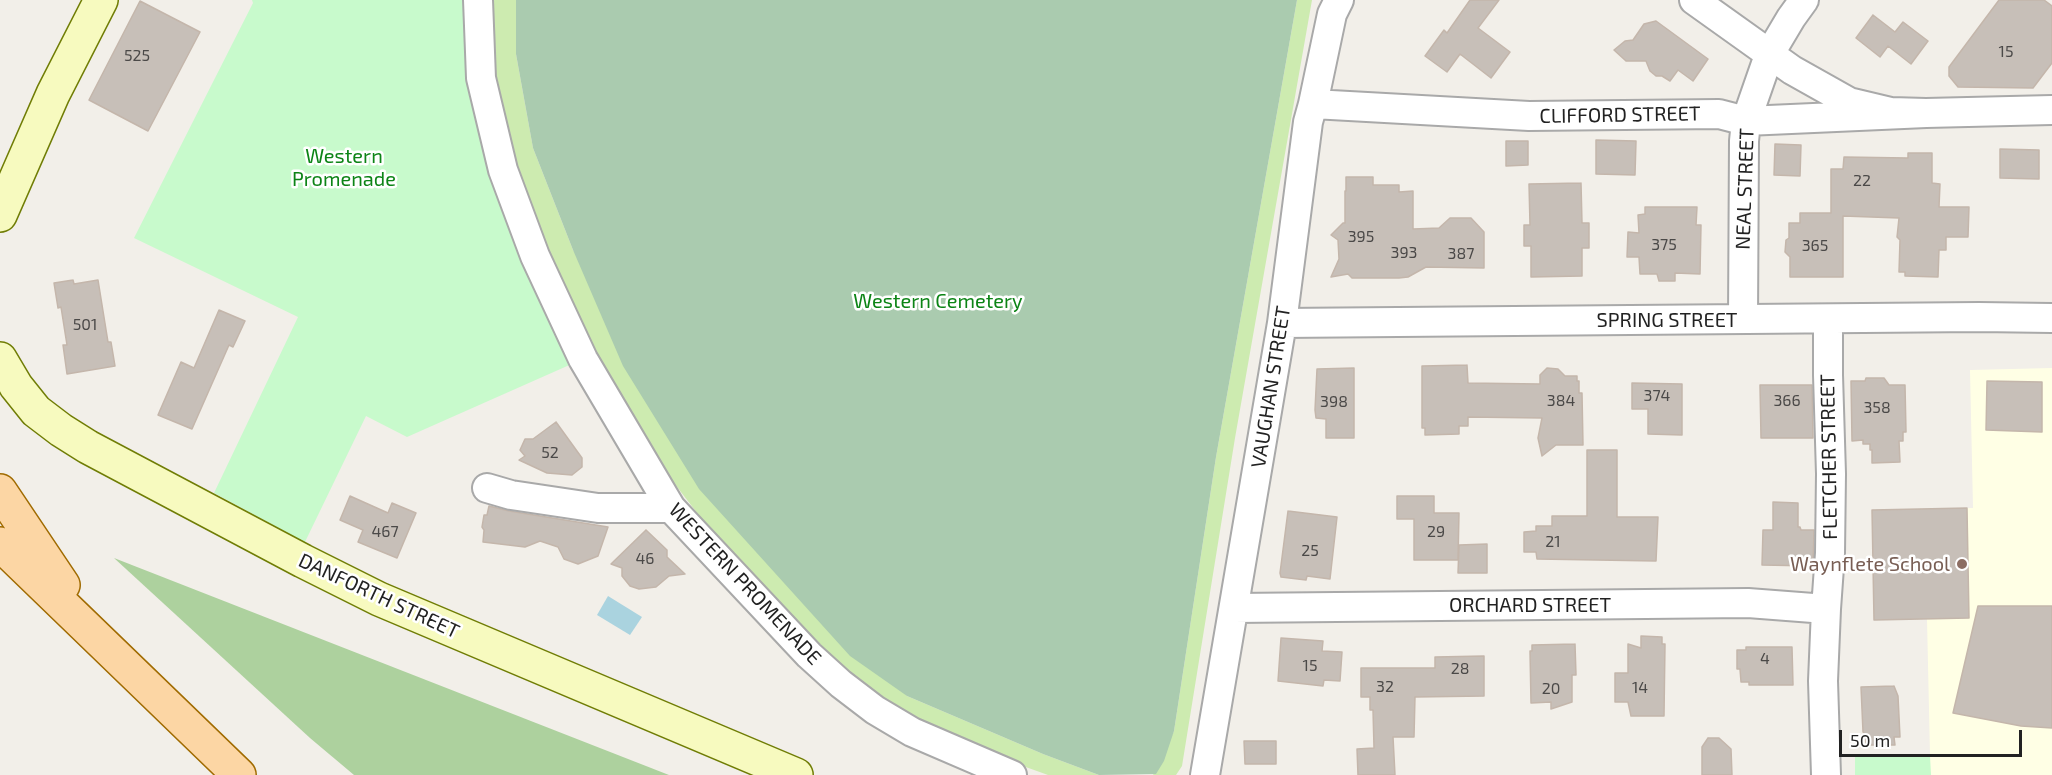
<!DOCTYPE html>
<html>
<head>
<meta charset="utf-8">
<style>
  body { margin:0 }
  #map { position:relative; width:2052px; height:775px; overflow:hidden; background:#f2efe9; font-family:"Exo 2",sans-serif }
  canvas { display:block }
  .scale { position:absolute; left:1839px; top:730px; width:183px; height:27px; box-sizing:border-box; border:3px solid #222; border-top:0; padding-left:8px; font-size:18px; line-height:21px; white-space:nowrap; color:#222; -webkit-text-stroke:4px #fff; paint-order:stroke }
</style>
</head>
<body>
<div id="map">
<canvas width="2052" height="775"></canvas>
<div class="scale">50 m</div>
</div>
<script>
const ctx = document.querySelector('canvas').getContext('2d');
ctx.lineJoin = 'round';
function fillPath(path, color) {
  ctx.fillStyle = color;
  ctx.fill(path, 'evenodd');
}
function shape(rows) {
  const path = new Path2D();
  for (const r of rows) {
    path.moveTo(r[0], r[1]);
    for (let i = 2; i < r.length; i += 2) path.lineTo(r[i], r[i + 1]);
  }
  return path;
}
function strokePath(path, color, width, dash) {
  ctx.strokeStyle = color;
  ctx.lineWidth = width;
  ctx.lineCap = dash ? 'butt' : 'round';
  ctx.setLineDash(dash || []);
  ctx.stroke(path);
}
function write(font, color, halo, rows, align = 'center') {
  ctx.font = font + ' "Exo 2",sans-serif';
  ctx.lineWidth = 5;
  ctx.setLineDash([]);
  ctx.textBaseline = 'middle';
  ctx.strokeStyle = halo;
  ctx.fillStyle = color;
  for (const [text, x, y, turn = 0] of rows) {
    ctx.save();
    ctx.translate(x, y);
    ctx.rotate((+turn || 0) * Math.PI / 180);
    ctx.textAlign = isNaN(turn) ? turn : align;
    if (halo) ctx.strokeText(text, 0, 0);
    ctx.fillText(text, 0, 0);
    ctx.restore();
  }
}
const education = shape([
  [2052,368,2052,775,1855,775,1855,756,1930,755,1927,619,1874,620,1872,510,1973,508,1970,370]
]);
const grass = shape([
  [490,0,516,0,516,54,533,148,573,250,907,696,1043,754,1099,775,1048,775,1009,761,921,722,859,683,783,607,711,531,647,448,594,348,523,198,503,119,488,25],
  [1297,0,1312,0,1235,438,1182,766,1176,775,1153,775,1174,731,1216,457]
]);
const forest = shape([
  [114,558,669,775,354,775,310,738]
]);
const cemetery = shape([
  [516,0,1297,0,1216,457,1174,731,1164,761,1156,774,1099,775,1043,754,907,696,850,656,699,489,623,366,573,250,533,148,516,54]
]);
const park = shape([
  [252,0,478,0,481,78,583,359,407,437,366,416,304,544,288,533,214,493,298,317,134,238,253,3],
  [1855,756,1930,756,1931,775,1855,775]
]);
const water = shape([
  [608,596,642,617,630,635,597,615]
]);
const building = shape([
  [1470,0,1499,0,1478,28,1510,52,1491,78,1460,54,1447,72,1425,56,1444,30,1447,33,1470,0],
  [1999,0,2044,0,2052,6,2052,63,2033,88,1958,87,1949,76,1949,67,1999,0],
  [140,1,200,32,148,131,89,100,140,1],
  [1873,15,1895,32,1903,22,1928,41,1911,64,1888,46,1880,57,1856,38,1873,15],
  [1656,21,1708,59,1693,81,1678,70,1670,81,1662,76,1656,76,1650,71,1646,61,1626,61,1614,50,1625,41,1633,40,1644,24,1656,21],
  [1596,140,1636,141,1635,175,1596,174,1596,140],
  [1506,141,1528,141,1528,165,1506,166,1506,141],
  [1775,144,1801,145,1800,176,1774,175,1775,144],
  [2000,149,2039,150,2039,179,2000,178,2000,149],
  [1908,153,1932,153,1932,183,1940,184,1939,207,1969,207,1968,237,1946,237,1946,250,1939,250,1938,277,1905,276,1905,272,1899,272,1900,240,1897,237,1899,218,1843,216,1843,277,1790,277,1790,257,1785,252,1786,240,1789,238,1789,223,1800,223,1800,213,1831,213,1831,169,1843,169,1844,157,1908,158,1908,153],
  [1346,177,1373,177,1373,185,1399,185,1399,192,1413,191,1413,229,1439,228,1450,218,1471,218,1484,232,1484,268,1426,267,1408,277,1399,278,1352,278,1348,274,1331,277,1339,259,1338,240,1331,235,1343,223,1345,223,1345,191,1346,191,1346,177],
  [1581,183,1582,223,1589,223,1589,248,1582,248,1582,276,1531,277,1531,246,1524,246,1524,225,1530,225,1529,184,1581,183],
  [1645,207,1697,207,1696,225,1701,225,1700,274,1675,273,1675,281,1659,281,1657,274,1640,274,1639,257,1627,257,1628,232,1639,233,1638,215,1645,214,1645,207],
  [73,280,74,284,98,280,108,342,111,342,115,366,67,374,63,345,67,345,61,307,58,308,54,283,73,280],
  [219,310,245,321,233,347,229,345,192,429,158,415,181,362,194,368,219,310],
  [1467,365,1468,383,1540,384,1540,375,1547,368,1558,369,1565,376,1577,376,1577,381,1579,381,1579,393,1582,393,1583,445,1556,445,1542,456,1538,438,1542,418,1468,417,1468,426,1459,426,1459,434,1425,435,1425,428,1422,428,1422,366,1467,365],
  [1354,368,1354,438,1326,438,1326,419,1316,418,1315,410,1317,369,1354,368],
  [1866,378,1884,378,1889,385,1905,385,1906,432,1903,432,1903,441,1899,441,1900,462,1872,463,1872,450,1870,450,1870,444,1863,444,1863,440,1852,441,1851,381,1865,381,1866,378],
  [1987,381,2042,382,2042,432,1986,430,1987,381],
  [1632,383,1682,384,1682,435,1648,434,1648,409,1632,409,1632,383],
  [1760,385,1812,385,1813,438,1761,438,1760,385],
  [556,422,582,458,582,467,572,475,547,473,519,460,525,456,520,450,525,439,533,439,556,422],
  [1587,450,1617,450,1617,517,1658,517,1656,561,1537,559,1536,552,1524,552,1524,532,1536,531,1536,526,1552,526,1552,516,1587,516,1587,450],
  [350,496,388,513,392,503,416,513,397,558,358,542,363,530,340,520,350,496],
  [1397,496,1434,496,1434,513,1459,513,1458,560,1414,560,1414,519,1397,519,1397,496],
  [1773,502,1798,503,1798,527,1800,527,1801,530,1814,530,1813,566,1762,565,1763,530,1773,530,1773,502],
  [489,506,509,511,608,527,598,556,578,564,564,559,558,547,540,541,525,547,483,542,484,530,482,527,484,515,487,515,489,506],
  [1967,508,1969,618,1874,620,1872,510,1967,508],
  [1288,511,1337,517,1330,579,1307,576,1306,580,1281,577,1280,573,1288,511],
  [646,530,667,550,667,557,685,574,669,576,656,587,639,589,630,586,622,576,622,568,611,564,646,530],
  [1487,544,1487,573,1458,573,1459,545,1487,544],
  [1978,606,2052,606,2052,728,2021,726,1953,713,1978,606],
  [1641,636,1662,637,1662,644,1665,644,1664,716,1631,716,1628,702,1615,702,1615,673,1628,673,1628,644,1641,648,1641,636],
  [1281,638,1323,641,1322,651,1342,652,1340,681,1324,680,1323,686,1278,681,1281,638],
  [1575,644,1576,675,1572,675,1572,702,1551,709,1551,702,1531,703,1530,651,1532,651,1532,645,1575,644],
  [1746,647,1792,647,1793,685,1749,685,1749,682,1741,682,1740,669,1737,669,1737,650,1746,650,1746,647],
  [1484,656,1484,696,1415,697,1414,737,1393,737,1395,775,1358,775,1357,749,1374,748,1373,710,1370,710,1370,697,1361,697,1361,668,1435,668,1435,657,1484,656],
  [1894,686,1898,696,1900,737,1894,737,1895,745,1866,745,1865,734,1863,732,1861,687,1894,686],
  [1708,738,1719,738,1731,749,1732,775,1702,775,1702,747,1708,738],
  [1244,741,1276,741,1276,764,1245,764,1244,741]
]);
const street = shape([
  [478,0,481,78,503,170,535,256,583,359,671,508,809,655,841,684,875,710,912,732,1012,775],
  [1694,0,1792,70,1849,102,1891,112,1926,113,2052,110],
  [1313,104,1529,116,1719,114,1746,121,1926,113],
  [1743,319,1744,141,1746,121,1769,55,1791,18,1804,0],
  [1282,323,1979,317,2052,318],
  [487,488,511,495,598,508,671,508],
  [1234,608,1748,603,1826,609],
  [1205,775,1282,323,1308,122,1313,104,1332,14,1339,0],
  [1826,775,1823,681,1826,609,1830,553,1831,474,1828,375,1828,320]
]);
const secondary = shape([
  [0,215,53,94,101,0],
  [0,359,16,386,36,411,61,430,88,447,303,561,379,599,796,775]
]);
const primary = shape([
  [0,491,63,585],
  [0,544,239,775]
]);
const markers = [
  [1962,564,6,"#8d6e63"]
];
const numberNames = [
  ["15",2006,52],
  ["525",137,56],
  ["22",1862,181],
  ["395",1361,237],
  ["375",1664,245],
  ["365",1815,246],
  ["393",1404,253],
  ["387",1461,254],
  ["501",85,325],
  ["374",1657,396],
  ["384",1561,401],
  ["366",1787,401],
  ["398",1334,402],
  ["358",1877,408],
  ["52",550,453],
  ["467",385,532],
  ["29",1436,532],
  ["21",1553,542],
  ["25",1310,551],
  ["46",645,559],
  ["4",1765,659],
  ["15",1310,666],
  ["28",1460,669],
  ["32",1385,687],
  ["14",1640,688],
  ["20",1551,689]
];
const streetNames = [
  ["CLIFFORD STREET",1620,115,-1],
  ["NEAL STREET",1745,189,-88],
  ["SPRING STREET",1667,320],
  ["VAUGHAN STREET",1271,387,-81],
  ["FLETCHER STREET",1829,457,-91],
  ["WESTERN PROMENADE",745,584,47],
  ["DANFORTH STREET",379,596,25],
  ["ORCHARD STREET",1530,605]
];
const parkNames = [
  ["Western",344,156],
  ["Promenade",344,179],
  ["Western Cemetery",938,301]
];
const educationNames = [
  ["Waynflete School",1950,564]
];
fillPath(education, '#ffffe5');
fillPath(grass, '#cdebb0');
fillPath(forest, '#add19e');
fillPath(cemetery, '#aacbaf');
fillPath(park, '#c8facc');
fillPath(water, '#aad3df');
fillPath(building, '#c7bfb8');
strokePath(building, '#c4b6ab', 1.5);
strokePath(street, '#a9a9a9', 32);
strokePath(secondary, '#707d05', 36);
strokePath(primary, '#a06b00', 36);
strokePath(street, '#fff', 28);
strokePath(secondary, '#f7fabf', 33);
strokePath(primary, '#fcd6a4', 33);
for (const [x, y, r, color] of markers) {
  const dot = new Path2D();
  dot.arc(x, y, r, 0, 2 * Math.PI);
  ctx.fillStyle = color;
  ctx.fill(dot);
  strokePath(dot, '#fff', 2);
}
write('16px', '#4b4948', null, numberNames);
write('20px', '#222', '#fff', streetNames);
write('20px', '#0c8416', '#fff', parkNames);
write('20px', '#785e54', '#fff', educationNames, 'right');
</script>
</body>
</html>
